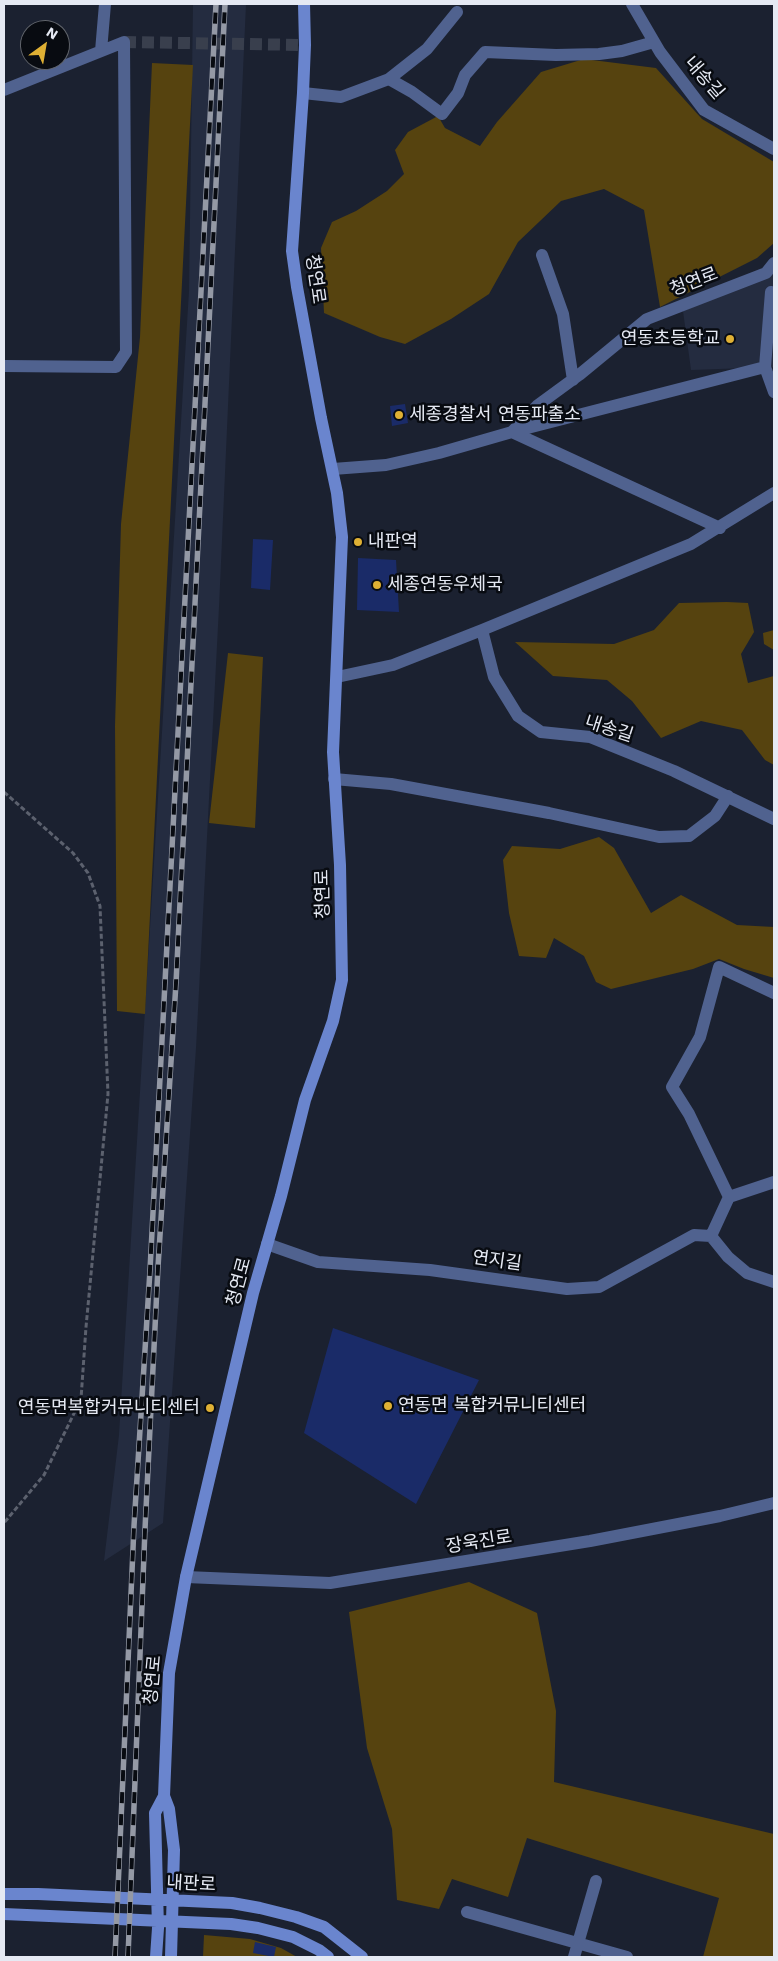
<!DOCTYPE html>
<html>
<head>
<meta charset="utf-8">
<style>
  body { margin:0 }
  #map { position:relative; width:778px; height:1961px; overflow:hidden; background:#1b2130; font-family:"Work Sans",sans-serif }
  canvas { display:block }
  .frame { position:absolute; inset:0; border:5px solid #e5e9f3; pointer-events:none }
  .north { position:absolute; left:20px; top:20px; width:50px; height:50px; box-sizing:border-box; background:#080b11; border:1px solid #60646b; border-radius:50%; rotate:32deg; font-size:14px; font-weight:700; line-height:20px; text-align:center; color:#e5e9f3 }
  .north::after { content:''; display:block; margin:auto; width:18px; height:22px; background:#dfb034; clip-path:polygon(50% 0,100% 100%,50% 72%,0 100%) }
</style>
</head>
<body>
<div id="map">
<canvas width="778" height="1961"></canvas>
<div class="frame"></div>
<div class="north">N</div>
</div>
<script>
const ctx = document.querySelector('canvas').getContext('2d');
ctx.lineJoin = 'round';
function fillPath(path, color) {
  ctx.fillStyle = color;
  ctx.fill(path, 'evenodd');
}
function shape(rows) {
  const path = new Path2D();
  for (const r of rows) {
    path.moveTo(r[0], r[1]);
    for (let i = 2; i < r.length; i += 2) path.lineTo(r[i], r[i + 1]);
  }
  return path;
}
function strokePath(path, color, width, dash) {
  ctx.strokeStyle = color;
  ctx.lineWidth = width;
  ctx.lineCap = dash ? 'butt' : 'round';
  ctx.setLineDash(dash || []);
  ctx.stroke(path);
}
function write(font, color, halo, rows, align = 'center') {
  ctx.font = font + ' "Work Sans","Noto Sans KR",sans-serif';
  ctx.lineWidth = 5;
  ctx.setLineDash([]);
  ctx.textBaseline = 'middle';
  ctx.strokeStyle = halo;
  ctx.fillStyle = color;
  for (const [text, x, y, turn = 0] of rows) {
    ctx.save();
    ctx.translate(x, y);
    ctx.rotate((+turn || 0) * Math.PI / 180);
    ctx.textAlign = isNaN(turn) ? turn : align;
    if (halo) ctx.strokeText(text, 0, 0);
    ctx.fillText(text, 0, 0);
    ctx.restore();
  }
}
const built = shape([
  [193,4,246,4,219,607,196,1048,163,1523,104,1561,119,1435,189,291],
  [774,272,774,367,691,370,683,311]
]);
const green = shape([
  [584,59,656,68,702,119,774,162,774,243,757,258,660,307,644,210,604,189,561,201,518,242,489,294,451,319,405,344,380,337,324,313,321,248,332,222,356,211,387,191,404,174,395,150,408,132,438,116,445,128,480,146,497,122,541,72],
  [152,63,193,65,145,1014,117,1011,115,726,121,524,140,337],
  [727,602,748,603,754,632,741,654,748,683,774,676,774,765,765,760,742,730,701,721,661,738,632,701,607,680,553,676,515,642,614,644,654,630,679,603],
  [774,630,774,650,764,644,763,633],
  [228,653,263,657,255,828,209,823],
  [599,837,614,848,651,913,681,895,737,925,774,927,774,978,744,969,719,959,693,969,611,989,596,982,584,956,554,938,546,958,519,956,509,913,503,860,512,846,560,849],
  [469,1582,537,1613,556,1711,554,1782,774,1834,774,1957,703,1957,719,1898,527,1838,508,1897,452,1879,439,1909,397,1900,392,1829,367,1748,349,1612],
  [204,1935,250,1939,281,1948,297,1957,203,1957]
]);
const building = shape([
  [405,404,408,423,392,426,390,406],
  [253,539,273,540,270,590,251,588],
  [358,558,396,560,399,612,357,610],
  [333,1328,479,1380,416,1504,304,1433],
  [255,1942,276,1947,274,1957,253,1953]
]);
const streetTunnel = shape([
  [124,42,305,45]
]);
const path = shape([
  [4,792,73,853,88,873,100,906,108,1094,86,1327,81,1399,44,1475,4,1523]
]);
const street = shape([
  [632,4,660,52,704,110,774,149],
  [101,51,105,4],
  [389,79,412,92,442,114,458,93,465,75,485,52,556,55,599,54,622,51,654,42],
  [4,90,124,42,126,352,116,367,4,366],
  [303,93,341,97,389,79,427,49,457,12],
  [542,255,563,314,573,380],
  [771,292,765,367,774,392],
  [512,432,765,367],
  [512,432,720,528],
  [333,469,386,465,439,453,512,432,538,405,579,375,647,319,766,273,774,263],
  [482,630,494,677,518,716,541,732,590,737,674,771,774,819],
  [337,677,393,665,482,630,691,544,774,493],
  [334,779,391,784,549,813,659,837,689,836,715,816,728,796],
  [729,1197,774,1182],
  [711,1236,728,1257,747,1273,774,1282],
  [267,1244,318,1262,430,1270,567,1289,599,1287,694,1235,711,1236,729,1197,689,1114,672,1087,700,1037,719,967,774,993],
  [186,1577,330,1583,590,1541,720,1516,774,1503],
  [467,1912,627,1957],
  [574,1957,596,1881]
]);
const secondary = shape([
  [4,1894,38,1894,232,1903,260,1908,296,1917,324,1927,362,1957],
  [4,1914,231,1924,258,1928,293,1937,319,1950,328,1957],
  [156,1957,158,1928,155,1813,164,1796],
  [171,1957,174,1850,169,1809,164,1796,169,1673,186,1577,253,1293,281,1196,305,1100,333,1021,342,980,340,865,333,752,342,537,337,493,321,418,297,287,292,251,303,93,305,45,304,4]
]);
const rail = shape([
  [115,1957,134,1526,150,1270,216,4],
  [128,1957,145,1529,158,1267,176,983,225,4]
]);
const markers = [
  [730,339,5,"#dfb034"],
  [399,415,5,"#dfb034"],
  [358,542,5,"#dfb034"],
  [377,585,5,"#dfb034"],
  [388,1406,5,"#dfb034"],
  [210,1408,5,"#dfb034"]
];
const streetNames = [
  ["내송길",704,78,49],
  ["청연로",315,279,82],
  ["청연로",694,282,-21],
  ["내송길",609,729,18],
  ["청연로",323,894,-91],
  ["연지길",497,1261,8],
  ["청연로",239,1282,-75],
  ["장욱진로",479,1542,-9],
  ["청연로",153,1680,-85],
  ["내판로",191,1884,3]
];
const poiNames = [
  ["연동초등학교",720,339,"right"],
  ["세종경찰서 연동파출소",409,415],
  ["내판역",368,542],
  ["세종연동우체국",387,585],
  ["연동면 복합커뮤니티센터",398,1406],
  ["연동면복합커뮤니티센터",200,1408,"right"]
];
fillPath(built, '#242c40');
fillPath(green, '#56430f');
fillPath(building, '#1a2b68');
strokePath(streetTunnel, '#393f4d', 12, [12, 6]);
strokePath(path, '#5c616e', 3, [5, 2.5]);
strokePath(street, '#50628f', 12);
strokePath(secondary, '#6a85ce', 12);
strokePath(rail, '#9499a5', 5.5);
strokePath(rail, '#080b11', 4, [11]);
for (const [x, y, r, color] of markers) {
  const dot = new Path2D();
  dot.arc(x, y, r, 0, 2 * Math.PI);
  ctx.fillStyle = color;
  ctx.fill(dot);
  strokePath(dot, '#080b11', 2);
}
write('18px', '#e5e9f3', '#080b11', streetNames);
write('18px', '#e5e9f3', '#080b11', poiNames, 'left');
</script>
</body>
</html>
